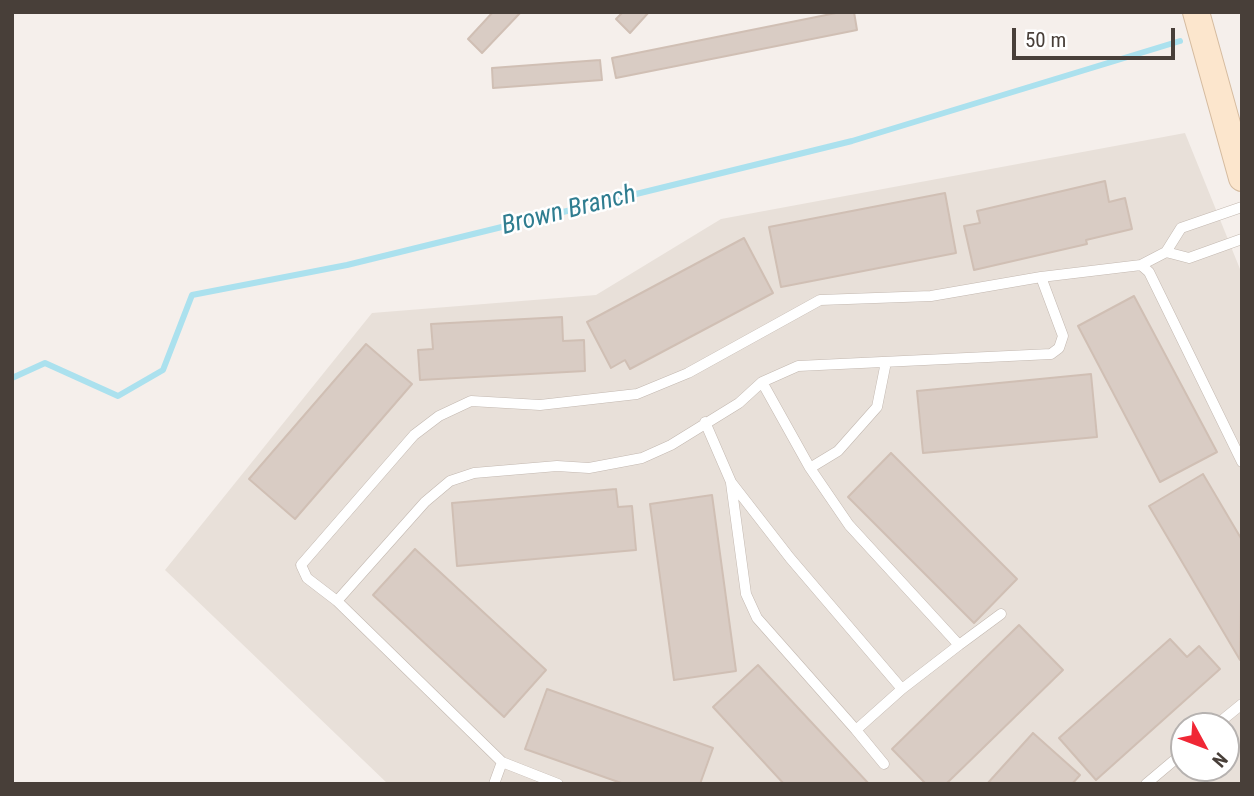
<!DOCTYPE html>
<html>
<head>
<meta charset="utf-8">
<style>
  body { margin:0 }
  #map { position:relative; width:1254px; height:796px; overflow:hidden; background:#f5efeb; font-family:"Roboto Condensed",sans-serif }
  canvas { display:block }
  .frame { position:absolute; inset:0; border:14px solid #483f39; pointer-events:none }
  .north { position:absolute; left:1170px; top:712px; width:70px; height:70px; box-sizing:border-box; background:#fff; border:2px solid #b6b2b0; border-radius:50%; rotate:131deg; font-size:19px; font-weight:700; line-height:28px; text-align:center; color:#483f39 }
  .north::after { content:''; display:block; margin:auto; width:24px; height:32px; background:#f02735; clip-path:polygon(50% 0,100% 100%,50% 72%,0 100%) }
  .scale { position:absolute; left:1012px; top:28px; width:163px; height:32px; box-sizing:border-box; border:4px solid #483f39; border-top:0; padding-left:9px; font-size:21px; line-height:24px; white-space:nowrap; color:#483f39; -webkit-text-stroke:5px #fff; paint-order:stroke }
</style>
</head>
<body>
<div id="map">
<canvas width="1254" height="796"></canvas>
<div class="frame"></div>
<div class="north">N</div>
<div class="scale">50 m</div>
</div>
<script>
const ctx = document.querySelector('canvas').getContext('2d');
ctx.lineJoin = 'round';
function fillPath(path, color) {
  ctx.fillStyle = color;
  ctx.fill(path, 'evenodd');
}
function shape(rows) {
  const path = new Path2D();
  for (const r of rows) {
    path.moveTo(r[0], r[1]);
    for (let i = 2; i < r.length; i += 2) path.lineTo(r[i], r[i + 1]);
  }
  return path;
}
function strokePath(path, color, width, dash) {
  ctx.strokeStyle = color;
  ctx.lineWidth = width;
  ctx.lineCap = dash ? 'butt' : 'round';
  ctx.setLineDash(dash || []);
  ctx.stroke(path);
}
function write(font, color, halo, rows, align = 'center') {
  ctx.font = font + ' "Roboto Condensed",sans-serif';
  ctx.lineWidth = 5;
  ctx.setLineDash([]);
  ctx.textBaseline = 'middle';
  ctx.strokeStyle = halo;
  ctx.fillStyle = color;
  for (const [text, x, y, turn = 0] of rows) {
    ctx.save();
    ctx.translate(x, y);
    ctx.rotate((+turn || 0) * Math.PI / 180);
    ctx.textAlign = isNaN(turn) ? turn : align;
    if (halo) ctx.strokeText(text, 0, 0);
    ctx.fillText(text, 0, 0);
    ctx.restore();
  }
}
const residential = shape([
  [1185,133,1242,274,1242,784,388,784,165,570,372,313,596,295,721,219],
  [1184,726,1226,726,1226,768,1184,768]
]);
const stream = shape([
  [12,378,45,363,118,396,163,370,192,295,347,265,852,141,1180,41]
]);
const building = shape([
  [493,12,521,12,482,53,468,39,493,12],
  [623,12,649,12,630,33,616,19,623,12],
  [841,12,854,12,857,30,616,78,612,58,841,12],
  [600,60,602,80,493,88,492,68,600,60],
  [1105,181,1109,202,1125,198,1132,229,1086,240,1087,244,974,270,964,226,980,223,977,211,1105,181],
  [945,193,956,253,781,287,769,227,945,193],
  [744,238,773,293,630,369,625,360,611,368,587,322,744,238],
  [1134,296,1217,452,1160,482,1078,326,1134,296],
  [562,317,563,341,584,340,585,371,420,380,418,350,433,349,431,324,562,317],
  [366,344,412,384,295,519,249,479,366,344],
  [1091,374,1097,437,923,453,917,391,1091,374],
  [891,453,1017,579,974,623,848,497,891,453],
  [1203,474,1242,540,1240,660,1149,506,1203,474],
  [616,489,618,507,632,506,636,550,457,566,452,503,616,489],
  [712,495,736,671,674,680,650,504,712,495],
  [415,549,546,670,504,717,373,595,415,549],
  [1019,625,1063,670,946,784,926,784,892,749,1019,625],
  [1170,639,1187,657,1199,646,1220,669,1096,780,1059,738,1170,639],
  [758,665,869,784,784,784,713,707,758,665],
  [547,689,713,748,700,784,624,784,525,749,547,689],
  [1033,733,1080,775,1072,784,987,784,1033,733]
]);
const service = shape([
  [1166,252,1189,258,1242,239],
  [1141,265,1166,252,1181,228,1242,207],
  [705,422,731,482,790,558,902,689,959,645,849,525,810,468,762,382],
  [810,468,838,451,877,407,886,362],
  [731,483,746,594,757,618,856,730,902,689],
  [337,601,425,502,450,481,474,473,557,466,589,468,642,458,671,445,739,403,762,382,798,366,1051,354,1059,348,1063,336,1041,277],
  [959,645,1001,614],
  [1215,726,1242,704],
  [856,730,884,764],
  [494,784,502,762],
  [558,784,502,762,337,601,307,578,301,565,414,435,439,416,471,401,540,405,637,394,688,373,820,300,931,296,1041,277,1141,265,1149,272,1242,462],
  [1146,784,1184,752]
]);
const secondary = shape([
  [1196,12,1242,178]
]);
const waterNames = [
  ["Brown Branch",569,211,-14]
];
fillPath(residential, '#e8e0d9');
strokePath(stream, '#abe1ee', 6);
fillPath(building, '#d9ccc4');
strokePath(building, '#d0bfb4', 2);
strokePath(service, '#c3b8b0', 11);
strokePath(secondary, '#d5bb9f', 28);
strokePath(service, '#fff', 10);
strokePath(secondary, '#fce6cd', 26);
write('italic 26px', '#2f7d90', '#fff', waterNames);
</script>
</body>
</html>
